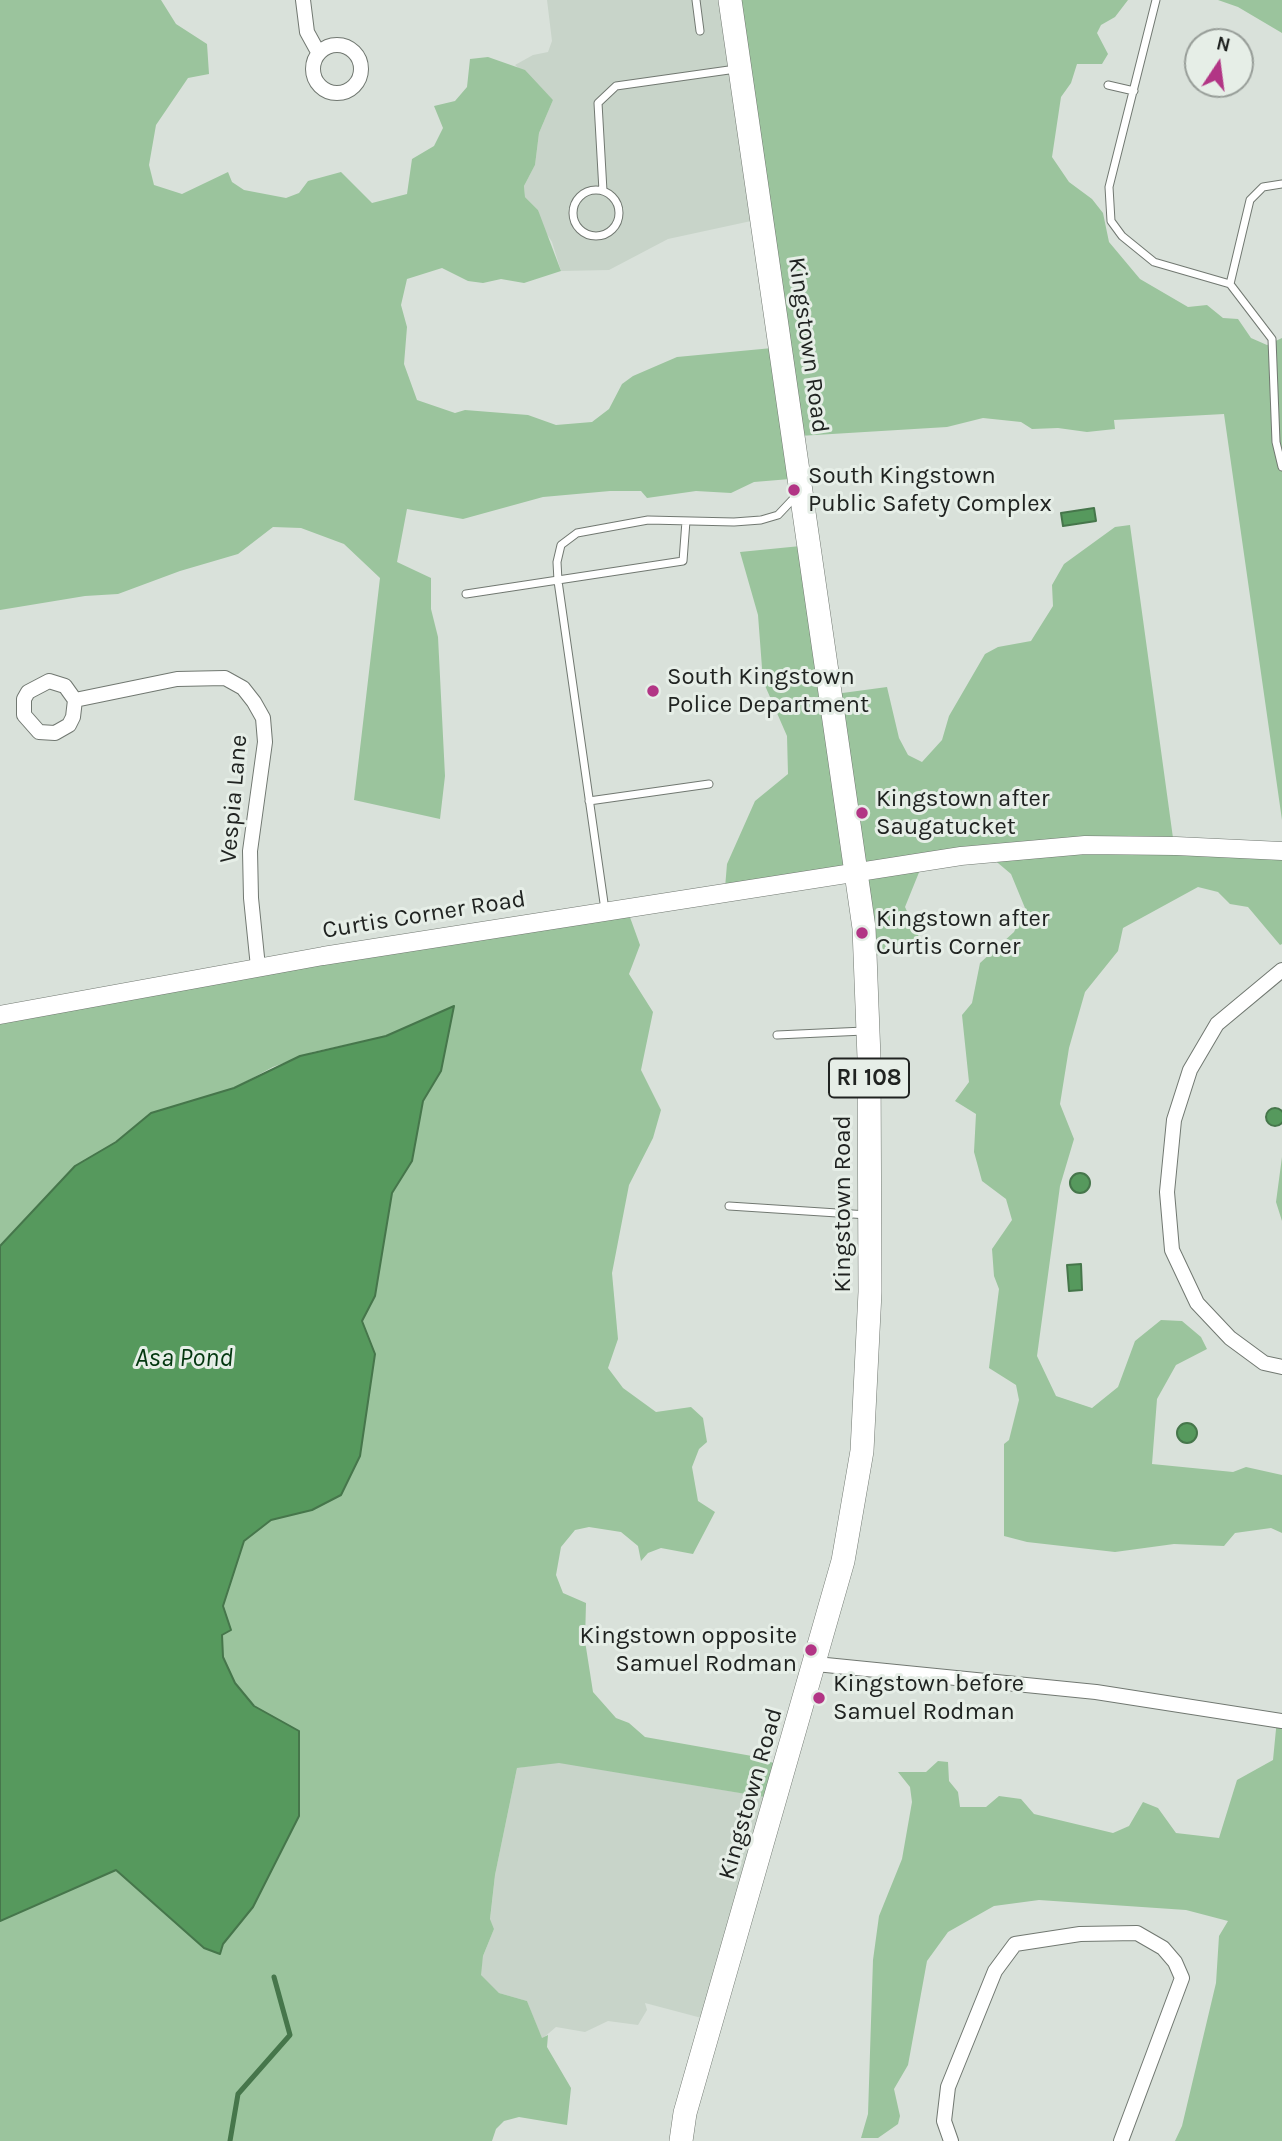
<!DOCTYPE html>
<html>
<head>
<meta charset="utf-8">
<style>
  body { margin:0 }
  #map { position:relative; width:1282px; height:2141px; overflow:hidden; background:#d9e1da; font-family:Karla,sans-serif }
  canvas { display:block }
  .north { position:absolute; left:1184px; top:28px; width:70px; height:70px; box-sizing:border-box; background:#e6eee7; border:2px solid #979d98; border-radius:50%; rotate:13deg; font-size:19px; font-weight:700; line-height:28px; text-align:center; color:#202321 }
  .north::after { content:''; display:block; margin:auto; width:24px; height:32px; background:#b23585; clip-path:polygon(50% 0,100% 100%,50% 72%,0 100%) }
</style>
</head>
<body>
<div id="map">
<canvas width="1282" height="2141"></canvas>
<div class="north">N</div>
</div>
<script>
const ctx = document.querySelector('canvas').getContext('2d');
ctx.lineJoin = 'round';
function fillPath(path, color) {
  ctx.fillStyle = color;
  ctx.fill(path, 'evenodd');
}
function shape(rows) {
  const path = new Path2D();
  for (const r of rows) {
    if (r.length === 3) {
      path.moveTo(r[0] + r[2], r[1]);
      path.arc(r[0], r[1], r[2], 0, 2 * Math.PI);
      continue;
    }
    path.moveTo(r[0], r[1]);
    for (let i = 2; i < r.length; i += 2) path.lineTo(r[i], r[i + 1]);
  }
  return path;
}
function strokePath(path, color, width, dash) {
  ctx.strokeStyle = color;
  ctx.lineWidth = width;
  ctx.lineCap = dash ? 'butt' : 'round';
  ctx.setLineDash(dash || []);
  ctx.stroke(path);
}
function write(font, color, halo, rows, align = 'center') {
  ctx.font = font + ' Karla,sans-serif';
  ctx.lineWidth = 6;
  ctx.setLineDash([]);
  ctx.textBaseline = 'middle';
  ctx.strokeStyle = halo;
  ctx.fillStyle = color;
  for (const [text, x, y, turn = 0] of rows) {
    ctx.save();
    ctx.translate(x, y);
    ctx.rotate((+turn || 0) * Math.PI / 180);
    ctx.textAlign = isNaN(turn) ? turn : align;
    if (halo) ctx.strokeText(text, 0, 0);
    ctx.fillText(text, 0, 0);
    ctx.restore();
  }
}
const built = shape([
  [547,0,735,0,765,218,668,239,609,270,561,271,552,242,541,225,538,210,525,197,524,186,535,165,539,133,553,100,515,65,533,55,548,52,552,41],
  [558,1762,776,1799,713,2021,645,2003,647,2010,638,2025,608,2021,585,2032,556,2027,542,2039,527,2001,499,1993,480,1975,483,1956,494,1929,490,1920,495,1875,517,1768]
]);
const green = shape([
  [0,0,161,0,176,24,207,44,209,74,188,78,156,125,149,165,154,185,182,194,228,172,232,182,244,190,286,198,299,193,308,181,341,172,372,203,407,194,412,159,434,146,443,128,434,106,455,101,467,87,470,59,488,57,525,70,553,100,539,133,535,165,524,186,525,197,538,210,561,271,524,283,501,279,483,283,468,281,442,268,407,279,401,305,407,327,404,364,417,400,455,413,465,410,528,415,556,425,592,422,609,409,622,384,633,376,677,357,783,347,734,0,1128,0,1115,17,1101,25,1097,33,1108,54,1102,64,1077,64,1071,83,1061,97,1052,157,1069,182,1092,199,1103,213,1109,242,1140,279,1188,307,1207,305,1223,318,1238,319,1251,338,1267,345,1282,338,1282,820,1224,414,1114,420,1115,429,1087,432,1058,428,1032,429,1021,422,983,418,947,427,799,436,802,478,754,482,731,493,696,491,647,498,641,491,610,491,543,497,463,519,407,509,397,562,431,578,431,609,438,637,445,776,440,819,354,800,380,578,344,544,301,528,273,527,238,554,180,571,118,594,85,596,0,610],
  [1218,0,1282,0,1282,33,1238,7],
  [1130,525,1173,838,1282,844,1282,944,1280,945,1248,907,1230,904,1218,892,1198,887,1123,928,1118,951,1085,992,1069,1048,1060,1104,1074,1139,1060,1186,1037,1356,1056,1396,1092,1408,1118,1387,1135,1341,1161,1320,1182,1321,1201,1337,1207,1349,1176,1365,1157,1399,1152,1464,1233,1472,1246,1467,1282,1475,1282,1533,1271,1528,1235,1533,1224,1546,1174,1544,1115,1552,1027,1542,1004,1536,1004,1444,1009,1440,1019,1400,1016,1385,989,1368,999,1289,994,1276,992,1249,1012,1220,1006,1199,982,1181,974,1152,976,1114,955,1101,969,1082,962,1015,972,1003,980,963,1014,932,1025,908,1011,874,985,852,924,860,905,907,919,937,907,952,871,956,859,879,725,888,727,864,755,801,788,774,787,736,763,681,758,615,740,552,811,545,835,694,887,687,899,738,908,755,922,762,942,740,949,716,985,654,998,647,1031,641,1053,606,1052,585,1064,564,1115,527],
  [627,909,640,945,629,974,653,1012,641,1070,661,1110,653,1138,629,1185,612,1273,618,1339,608,1368,623,1388,656,1412,691,1407,703,1418,707,1442,699,1449,692,1467,698,1501,715,1512,693,1554,661,1548,648,1553,641,1561,638,1546,621,1532,589,1527,575,1530,561,1547,556,1575,563,1593,586,1603,585,1641,593,1692,616,1718,629,1723,645,1737,752,1756,786,1767,776,1799,559,1763,517,1768,495,1875,490,1919,494,1929,483,1956,481,1975,499,1993,527,2001,542,2038,548,2035,547,2047,571,2088,567,2125,519,2117,504,2121,496,2129,492,2141,0,2141,0,1921,116,1870,204,1948,223,1944,253,1907,299,1816,299,1731,254,1706,235,1683,223,1657,222,1635,231,1630,223,1606,244,1541,271,1520,312,1510,375,1354,362,1321,375,1296,392,1193,412,1161,423,1100,441,1071,453,1007,386,1036,313,1052,273,1067,234,1088,151,1113,116,1142,75,1166,0,1246,0,1007],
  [1282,1157,1282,1221,1276,1202],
  [1282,1717,1282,2141,1175,2141,1182,2126,1216,1983,1219,1936,1228,1921,1186,1910,1039,1900,994,1906,948,1932,927,1961,908,2065,894,2089,900,2116,898,2124,878,2138,861,2138,868,2114,873,1960,879,1916,902,1859,912,1802,910,1787,898,1772,926,1772,938,1761,948,1762,949,1781,958,1792,960,1807,986,1807,999,1796,1021,1799,1034,1814,1113,1833,1129,1826,1143,1802,1158,1808,1176,1833,1219,1838,1237,1780,1273,1760,1277,1719]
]);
const water = shape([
  [1094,508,1096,521,1063,526,1061,513,1094,508],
  [454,1006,441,1071,423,1101,412,1161,392,1193,375,1296,362,1321,375,1354,360,1456,341,1495,312,1510,271,1520,244,1541,223,1606,231,1630,222,1635,223,1657,235,1683,254,1706,299,1731,299,1816,253,1907,223,1944,220,1954,204,1948,116,1870,0,1921,0,1246,75,1166,116,1142,151,1113,234,1088,300,1056,386,1036,454,1006],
  [1275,1117,9],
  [1080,1183,10],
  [1081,1264,1082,1290,1069,1291,1067,1265,1081,1264],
  [1187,1433,10]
]);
const stream = shape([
  [230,2141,238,2094,290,2035,274,1977]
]);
const service = shape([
  [696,0,700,31],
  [1156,0,1109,187,1111,221,1122,236,1154,262,1230,284,1272,339,1276,442,1282,467],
  [1108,85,1134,91],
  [596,213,23],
  [603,191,598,103,616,86,736,69],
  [1230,284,1250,200,1263,187,1282,184],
  [466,594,683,561,686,521],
  [589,801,709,784],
  [605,910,558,581,557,562,561,545,577,533,648,520,734,522,761,520,778,515,795,497],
  [777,1035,864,1031],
  [729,1206,868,1215]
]);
const minor = shape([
  [303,0,307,32,318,52],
  [337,69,24],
  [75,700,73,717,69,725,55,733,39,732,24,715,24,699,28,692,49,681,65,686,75,700,177,679,225,678,243,688,254,702,263,718,265,742,250,851,251,898,258,967],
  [1282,970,1217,1024,1190,1070,1174,1120,1167,1192,1172,1250,1197,1303,1230,1338,1264,1363,1282,1367],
  [816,1664,1096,1692,1282,1721],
  [951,2141,944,2121,948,2087,995,1971,1015,1944,1080,1934,1137,1933,1163,1948,1175,1962,1182,1978,1121,2141]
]);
const tertiary = shape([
  [0,1015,323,956,961,856,1085,845,1176,846,1282,851]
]);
const primary = shape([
  [681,2141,685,2113,843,1561,862,1451,870,1292,869,1058,864,928,730,0]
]);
const markers = [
  [794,490,7,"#b23585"],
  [653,691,7,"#b23585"],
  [862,813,7,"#b23585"],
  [862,933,7,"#b23585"],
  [811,1650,7,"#b23585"],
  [819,1698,7,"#b23585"]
];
const shields = [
  [869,1078,80]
];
const shieldNames = [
  ["RI 108",869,1078]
];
const streetNames = [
  ["Kingstown Road",808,345,82],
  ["Vespia Lane",234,799,-85],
  ["Curtis Corner Road",424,915,-9],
  ["Kingstown Road",843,1204,-90],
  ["Kingstown Road",751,1794,-74]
];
const poiNames = [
  ["South Kingstown",808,476],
  ["Public Safety Complex",808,504],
  ["South Kingstown",667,677],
  ["Police Department",667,705],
  ["Kingstown after",876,799],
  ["Saugatucket",876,827],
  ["Kingstown after",876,919],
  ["Curtis Corner",876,947],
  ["Kingstown opposite",797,1636,"right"],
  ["Samuel Rodman",797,1664,"right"],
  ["Kingstown before",833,1684],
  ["Samuel Rodman",833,1712]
];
const waterNames = [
  ["Asa Pond",184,1359]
];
fillPath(built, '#c8d4c9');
fillPath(green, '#9bc49d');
fillPath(water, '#56995d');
strokePath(water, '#46764b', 2);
strokePath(stream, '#46764b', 5);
strokePath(service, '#717871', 9);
strokePath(minor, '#717871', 16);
strokePath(tertiary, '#717871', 19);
strokePath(primary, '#717871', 24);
strokePath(service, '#fff', 7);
strokePath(minor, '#fff', 14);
strokePath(tertiary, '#fff', 18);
strokePath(primary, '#fff', 23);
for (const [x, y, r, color] of markers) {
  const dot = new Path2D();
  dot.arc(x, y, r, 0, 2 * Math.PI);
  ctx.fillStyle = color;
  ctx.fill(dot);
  strokePath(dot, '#e6eee7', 2.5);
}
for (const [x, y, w] of shields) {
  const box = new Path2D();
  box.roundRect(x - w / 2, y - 19.5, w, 39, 5);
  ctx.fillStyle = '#e6eee7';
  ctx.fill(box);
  strokePath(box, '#202321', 2);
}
write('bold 23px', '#202321', null, shieldNames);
write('24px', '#202321', '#e6eee7', streetNames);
write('24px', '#202321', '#e6eee7', poiNames, 'left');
write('italic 26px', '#03370f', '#e6eee7', waterNames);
</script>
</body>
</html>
